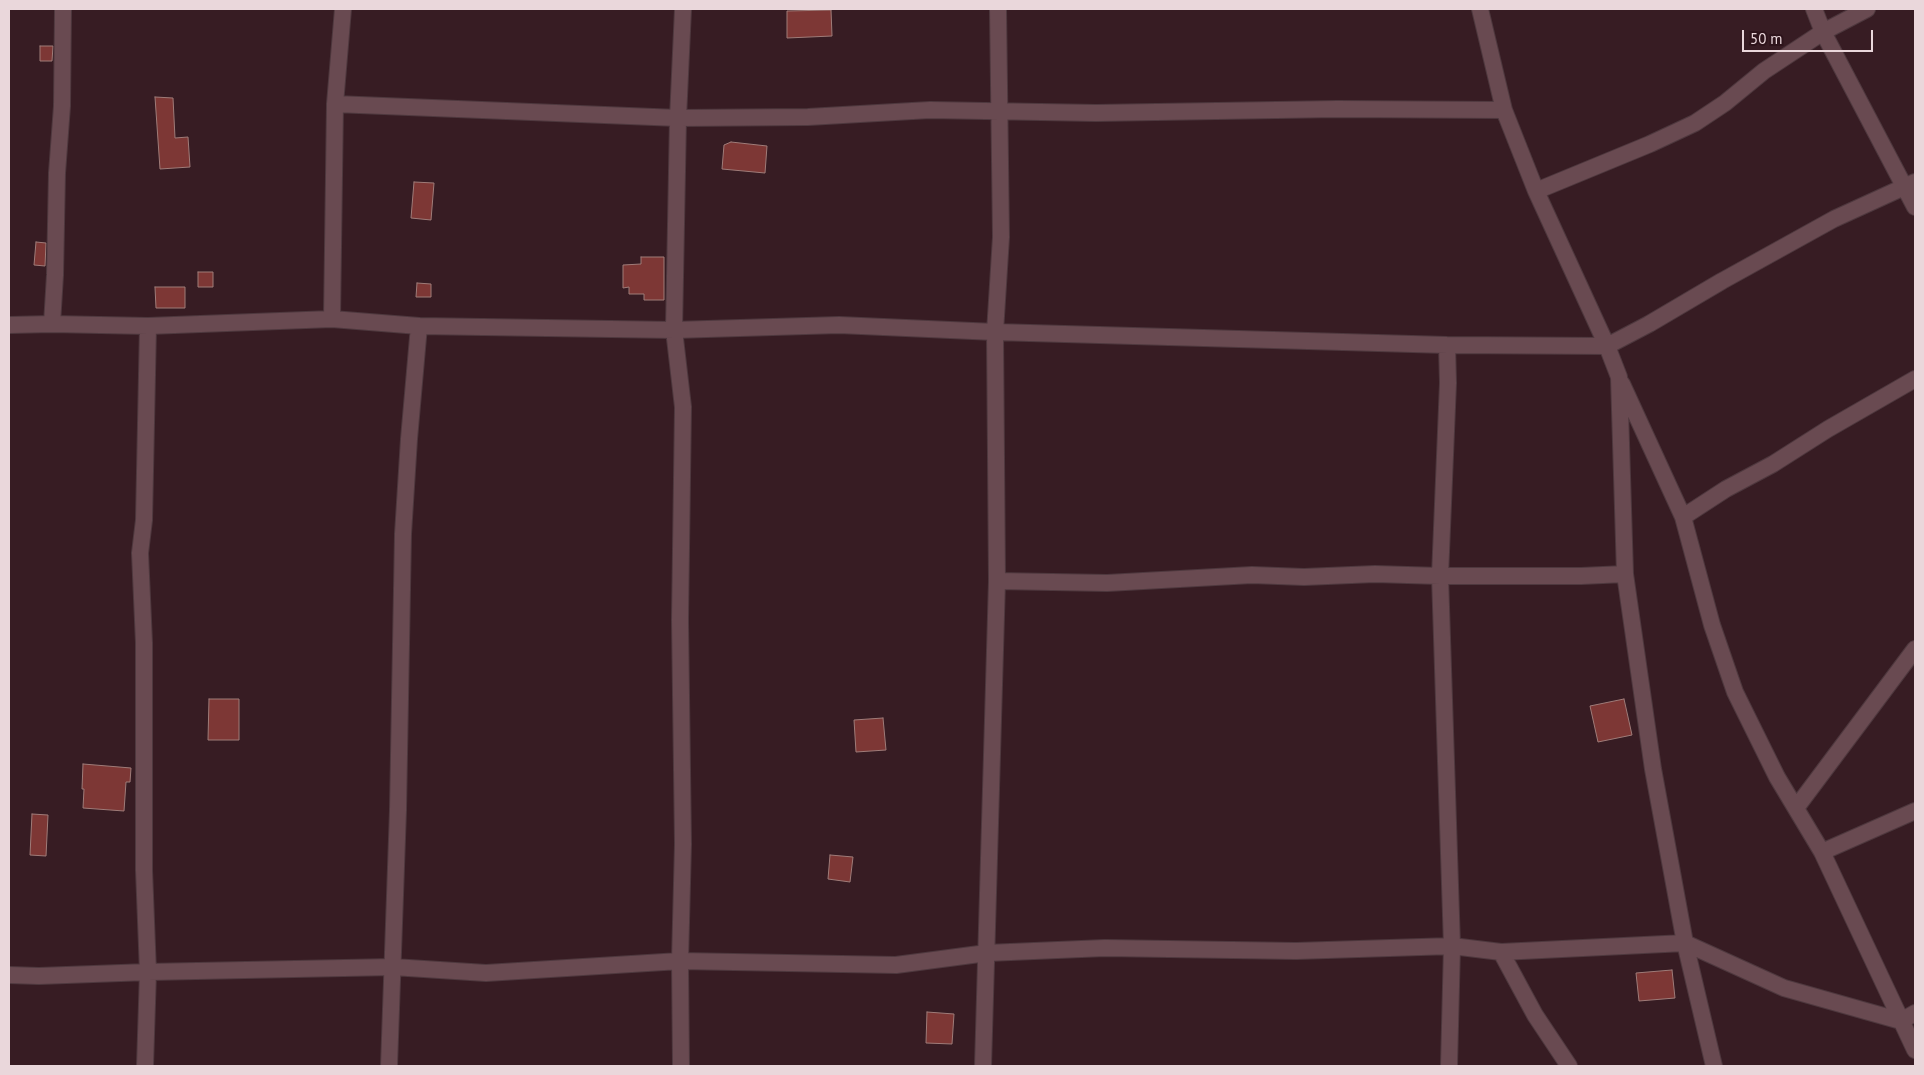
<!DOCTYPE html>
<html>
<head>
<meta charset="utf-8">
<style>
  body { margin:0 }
  #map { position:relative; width:1924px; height:1075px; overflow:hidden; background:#371c23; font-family:"PT Sans",sans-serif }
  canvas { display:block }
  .frame { position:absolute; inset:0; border:10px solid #ead7db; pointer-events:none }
  .scale { position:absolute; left:1742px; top:30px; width:131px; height:22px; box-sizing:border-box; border:2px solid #ead7db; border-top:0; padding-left:6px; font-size:15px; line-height:18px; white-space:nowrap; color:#ead7db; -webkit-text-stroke:4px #2d131a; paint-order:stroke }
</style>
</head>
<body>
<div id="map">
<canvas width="1924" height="1075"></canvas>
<div class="frame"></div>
<div class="scale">50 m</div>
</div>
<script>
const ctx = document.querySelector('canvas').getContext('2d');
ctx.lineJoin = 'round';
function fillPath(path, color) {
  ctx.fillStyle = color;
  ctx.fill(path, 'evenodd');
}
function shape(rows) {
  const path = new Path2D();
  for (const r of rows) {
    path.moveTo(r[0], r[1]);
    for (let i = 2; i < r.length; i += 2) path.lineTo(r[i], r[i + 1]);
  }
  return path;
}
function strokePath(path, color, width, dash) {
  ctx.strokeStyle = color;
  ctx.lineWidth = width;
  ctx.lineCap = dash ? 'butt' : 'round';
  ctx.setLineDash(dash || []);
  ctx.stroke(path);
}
const building = shape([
  [831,10,832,36,787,38,787,11,831,10],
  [40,46,53,46,52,61,40,61,40,46],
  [155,97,173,98,175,138,188,137,190,167,160,169,155,97],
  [731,142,767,146,765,173,722,169,724,145,731,142],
  [414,182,434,183,431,220,411,218,414,182],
  [36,242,46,243,45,266,34,265,36,242],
  [641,257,664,257,664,300,644,300,644,294,629,294,629,287,623,288,623,265,641,264,641,257],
  [198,272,213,272,213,287,198,287,198,272],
  [417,283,431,284,431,297,416,297,417,283],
  [155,287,185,287,185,308,156,308,155,287],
  [209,699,239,699,239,740,208,740,209,699],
  [1624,699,1632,735,1598,742,1590,706,1624,699],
  [883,718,886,750,856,752,854,720,883,718],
  [83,764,131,768,130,782,126,782,124,811,83,808,84,789,82,789,83,764],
  [32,814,48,815,46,856,30,855,32,814],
  [830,855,853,857,850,882,828,879,830,855],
  [1672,970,1675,998,1639,1001,1636,973,1672,970],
  [927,1012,954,1014,952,1044,926,1043,927,1012]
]);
const street = shape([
  [1480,9,1504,110,1536,191,1607,346,1619,377,1625,574,1653,769,1685,943,1714,1066],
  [1814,9,1823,32,1915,207],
  [335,104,678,118,808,117,930,110,1096,113,1337,109,1504,110],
  [1536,191,1650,144,1695,123,1725,103,1764,71,1823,32,1867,9],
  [332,319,335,104,343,9],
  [52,324,55,275,57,173,62,106,63,9],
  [9,325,52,324,148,326,332,319,419,326,674,330,839,325,995,332,1447,345,1607,346,1649,324,1722,281,1834,219,1915,182],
  [1447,345,1448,383,1440,576,1452,946,1449,1066],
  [1622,384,1683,517,1712,625,1735,692,1777,777,1822,852,1915,1050],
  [1683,517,1726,489,1773,464,1828,429,1915,379],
  [997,581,1107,583,1252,575,1304,577,1375,574,1440,576,1581,576,1625,574],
  [1796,808,1915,649],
  [1822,852,1915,811],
  [1501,952,1535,1015,1569,1066],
  [9,975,39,976,148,972,393,967,486,973,680,961,896,965,987,953,1105,948,1296,951,1452,946,1501,952,1685,943,1784,988,1901,1021,1915,1013],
  [145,1066,148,972,144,870,144,643,140,553,144,520,148,326],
  [389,1066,398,810,403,534,409,439,419,326],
  [681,1066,680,961,683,844,680,620,683,407,674,330,678,118,683,9],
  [983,1066,997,581,995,332,1001,237,998,9]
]);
fillPath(building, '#7d3735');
strokePath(building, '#9f7c79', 1);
strokePath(street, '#4e383e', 18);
strokePath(street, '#694a51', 16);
</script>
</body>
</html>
